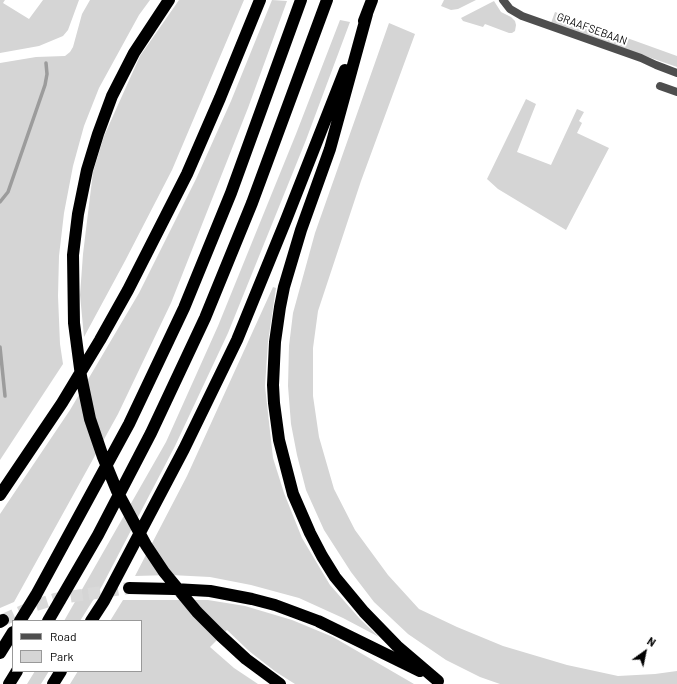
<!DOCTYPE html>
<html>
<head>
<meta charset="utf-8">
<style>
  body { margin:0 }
  #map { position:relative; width:677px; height:684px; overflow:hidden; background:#fff; font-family:Barlow,sans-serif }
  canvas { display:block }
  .legend { position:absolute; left:12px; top:620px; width:130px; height:52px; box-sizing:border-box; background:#fff; border:1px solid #999; margin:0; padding:5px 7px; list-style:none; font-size:12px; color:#000 }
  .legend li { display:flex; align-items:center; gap:8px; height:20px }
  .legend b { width:20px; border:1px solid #999 }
  .north { position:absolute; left:625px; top:632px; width:40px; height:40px; -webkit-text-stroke:3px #fff; paint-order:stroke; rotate:33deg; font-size:11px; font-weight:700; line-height:16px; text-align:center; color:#000 }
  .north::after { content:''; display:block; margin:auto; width:14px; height:18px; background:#000; clip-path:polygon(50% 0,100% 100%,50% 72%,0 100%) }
</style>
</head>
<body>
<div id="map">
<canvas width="677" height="684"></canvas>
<ul class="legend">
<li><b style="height:5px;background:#4e4e4e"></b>Road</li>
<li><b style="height:11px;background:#d5d5d5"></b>Park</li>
</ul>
<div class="north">N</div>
</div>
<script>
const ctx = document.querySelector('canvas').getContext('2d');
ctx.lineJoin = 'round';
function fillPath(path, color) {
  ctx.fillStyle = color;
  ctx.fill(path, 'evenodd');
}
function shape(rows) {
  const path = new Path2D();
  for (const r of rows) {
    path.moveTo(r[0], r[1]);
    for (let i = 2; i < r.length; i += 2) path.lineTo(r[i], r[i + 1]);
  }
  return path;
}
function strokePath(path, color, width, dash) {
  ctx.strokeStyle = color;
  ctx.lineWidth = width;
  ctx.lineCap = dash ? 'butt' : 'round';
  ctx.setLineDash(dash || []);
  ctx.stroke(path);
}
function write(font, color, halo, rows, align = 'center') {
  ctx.font = font + ' Barlow,sans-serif';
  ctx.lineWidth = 4;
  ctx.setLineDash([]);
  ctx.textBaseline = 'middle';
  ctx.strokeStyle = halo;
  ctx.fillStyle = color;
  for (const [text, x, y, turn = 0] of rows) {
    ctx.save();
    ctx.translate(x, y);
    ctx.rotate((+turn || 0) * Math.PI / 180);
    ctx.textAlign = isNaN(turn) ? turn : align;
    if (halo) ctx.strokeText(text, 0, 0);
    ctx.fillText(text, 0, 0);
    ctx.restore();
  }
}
const green = shape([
  [0,0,5,0,3,3,29,19,43,0,79,0,68,30,63,36,39,46,0,53],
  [90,0,150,0,139,15,99,88,84,126,73,166,64,213,59,256,58,296,60,344,63,364,0,460,0,63,36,57,65,56,70,52,73,47,82,14],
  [179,0,244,0,172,170,125,261,84,337,80,295,83,254,93,172,104,136,140,56],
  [272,0,287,1,248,108,171,303,118,414,14,602,0,608,0,514,70,410,139,293,196,179,231,101],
  [444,0,476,0,458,9,451,10,441,6],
  [494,1,501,12,511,17,515,21,516,25,515,31,512,33,509,33,485,24,483,27,463,21,461,18],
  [555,12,677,56,677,67,551,23],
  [340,20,350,22,306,140,228,333,175,446,102,586,80,621,64,621,166,442,218,326,296,134],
  [389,23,415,34,361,181,318,311,313,348,313,396,319,437,334,489,355,530,388,575,419,609,457,627,503,646,567,665,618,676,655,674,677,671,677,684,500,684,480,677,446,660,408,634,374,602,351,572,324,530,306,490,297,455,291,424,288,386,289,346,293,313,315,233],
  [526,99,536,104,517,152,551,165,577,109,584,112,579,121,582,123,577,133,609,148,566,230,498,189,487,179],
  [273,287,276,288,268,342,265,386,273,458,284,493,302,538,330,585,360,619,379,637,343,618,299,598,251,585,210,577,171,575,135,576,187,476],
  [123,600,208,600,245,606,292,620,333,637,414,684,295,684,276,672,249,651,227,630,210,647,234,668,258,684,70,684,78,671,141,671,141,621,110,621],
  [35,671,49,671,41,684,27,684]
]);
const stream = shape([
  [0,202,8,192,45,85,47,74,46,63],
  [0,347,5,396]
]);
const motorwayTunnel = shape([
  [3,620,36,605,55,599,129,588]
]);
const minor = shape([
  [503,0,510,9,522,16,641,58,656,65,677,73],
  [660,86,677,92]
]);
const motorway = shape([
  [169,0,134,53,112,96,98,134,87,170,78,214,73,255,74,323,81,376,90,419,103,457,117,491,146,545,164,572,197,612,221,636,246,659,280,684],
  [367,14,330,149,301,230,284,287,280,307,275,342,273,385,274,403,279,440,293,494,310,533,322,556,335,577,364,612,397,646,438,681],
  [364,21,372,0],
  [0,495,62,403,100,340,128,290,187,174,220,98,260,0],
  [129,588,174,589,210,591,252,599,275,605,318,621,420,671],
  [20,621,36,595,129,424,184,308,231,193,301,0],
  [48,621,98,535,151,433,205,318,252,203,327,0],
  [91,621,104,601,184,449,237,340,286,220,345,70],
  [0,622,3,620],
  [0,653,13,632],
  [9,684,17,671],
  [53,684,61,671]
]);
const streetNames = [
  ["GRAAFSEBAAN",592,29,20]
];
fillPath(green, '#d5d5d5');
strokePath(stream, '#9c9c9c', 3.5);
strokePath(motorwayTunnel, '#d9d9d9', 12, [12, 6]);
strokePath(minor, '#4e4e4e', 8);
strokePath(motorway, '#000', 12);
write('11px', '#000', '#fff', streetNames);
</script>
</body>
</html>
